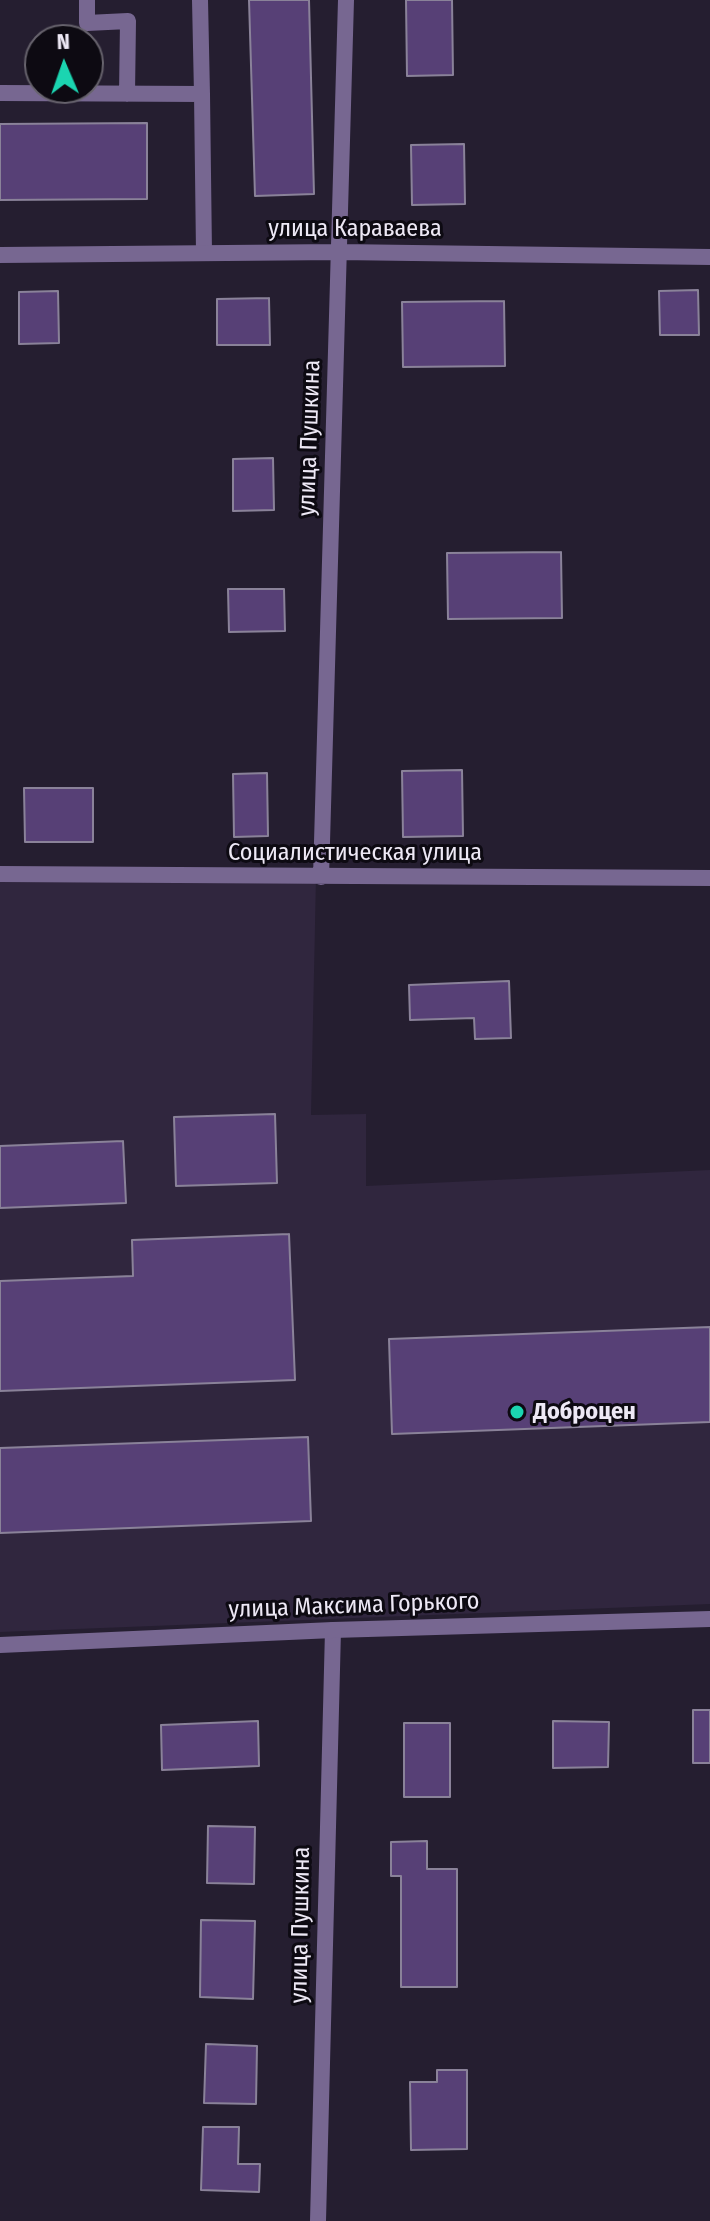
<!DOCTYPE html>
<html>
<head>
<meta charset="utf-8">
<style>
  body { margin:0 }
  #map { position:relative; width:710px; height:2221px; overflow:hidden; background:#251e30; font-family:"Fira Sans Condensed",sans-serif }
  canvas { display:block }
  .north { position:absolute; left:24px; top:24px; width:80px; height:80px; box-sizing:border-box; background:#0d0a12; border:2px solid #67636d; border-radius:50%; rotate:358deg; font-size:22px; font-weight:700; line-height:32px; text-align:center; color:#ede8f5 }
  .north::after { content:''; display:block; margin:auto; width:28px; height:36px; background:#1bd5b1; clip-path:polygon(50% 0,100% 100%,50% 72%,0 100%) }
</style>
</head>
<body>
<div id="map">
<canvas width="710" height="2221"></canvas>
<div class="north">N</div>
</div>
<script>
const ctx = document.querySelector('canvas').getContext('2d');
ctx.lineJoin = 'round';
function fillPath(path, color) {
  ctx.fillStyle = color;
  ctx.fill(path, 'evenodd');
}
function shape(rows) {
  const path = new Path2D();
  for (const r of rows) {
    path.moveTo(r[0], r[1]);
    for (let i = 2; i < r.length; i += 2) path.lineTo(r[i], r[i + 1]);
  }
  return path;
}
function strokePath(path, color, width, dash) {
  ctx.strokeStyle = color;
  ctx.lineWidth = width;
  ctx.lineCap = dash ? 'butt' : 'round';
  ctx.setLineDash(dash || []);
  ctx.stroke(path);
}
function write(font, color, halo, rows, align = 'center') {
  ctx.font = font + ' "Fira Sans Condensed",sans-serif';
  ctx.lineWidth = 6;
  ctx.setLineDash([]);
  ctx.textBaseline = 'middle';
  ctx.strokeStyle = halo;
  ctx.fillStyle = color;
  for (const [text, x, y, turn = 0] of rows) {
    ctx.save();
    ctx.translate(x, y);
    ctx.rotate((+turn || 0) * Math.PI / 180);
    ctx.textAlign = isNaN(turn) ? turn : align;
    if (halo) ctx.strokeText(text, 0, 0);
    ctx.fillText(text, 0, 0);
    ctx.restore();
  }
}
const built = shape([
  [0,875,316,877,311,1115,366,1114,366,1186,710,1170,710,1604,0,1632]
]);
const building = shape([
  [249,0,309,0,314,194,255,196,249,0],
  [406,0,452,0,453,75,407,76,406,0],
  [147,123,147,199,0,200,0,124,147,123],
  [464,144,465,204,412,205,411,145,464,144],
  [698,290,699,335,660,335,659,291,698,290],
  [58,291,59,343,19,344,19,292,58,291],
  [269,298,270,345,217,345,217,299,269,298],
  [504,301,505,366,403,367,402,302,504,301],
  [273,458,274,510,233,511,233,459,273,458],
  [561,552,562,618,448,619,447,553,561,552],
  [228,589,284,589,285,631,229,632,228,589],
  [462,770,463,836,403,837,402,771,462,770],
  [267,773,268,836,234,837,233,774,267,773],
  [24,788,93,788,93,842,25,842,24,788],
  [509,981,511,1038,475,1039,474,1018,410,1020,409,985,509,981],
  [275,1114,277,1183,176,1186,174,1117,275,1114],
  [123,1141,126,1203,0,1208,0,1146,123,1141],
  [289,1234,295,1380,0,1391,0,1281,133,1276,132,1240,289,1234],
  [710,1327,710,1422,392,1434,389,1339,710,1327],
  [308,1437,311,1521,0,1533,0,1448,308,1437],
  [693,1710,710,1710,710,1763,693,1763,693,1710],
  [258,1721,259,1766,162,1770,161,1725,258,1721],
  [553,1721,609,1722,608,1767,553,1768,553,1721],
  [404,1723,450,1723,450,1797,404,1797,404,1723],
  [208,1826,255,1827,254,1884,207,1883,208,1826],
  [427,1841,427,1869,457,1869,457,1987,401,1987,401,1876,391,1876,391,1842,427,1841],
  [201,1920,255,1921,253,1999,200,1997,201,1920],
  [206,2044,257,2046,256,2104,204,2103,206,2044],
  [437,2070,467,2070,467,2149,411,2150,410,2082,437,2082,437,2070],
  [203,2127,239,2127,238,2164,260,2164,259,2192,201,2190,203,2127]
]);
const service = shape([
  [87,0,87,23,128,21,127,94],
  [200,0,202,94],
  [0,93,202,94,204,253]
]);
const minor = shape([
  [0,255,339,252,710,257],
  [0,874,710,878],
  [321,877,346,0],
  [318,2221,333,1630]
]);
const tertiary = shape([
  [0,1645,333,1630,710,1619]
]);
const markers = [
  [517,1412,8,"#1bd5b1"]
];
const streetNames = [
  ["улица Караваева",355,229],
  ["улица Пушкина",310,438,-88],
  ["Социалистическая улица",355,853],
  ["улица Максима Горького",354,1606,-2],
  ["улица Пушкина",301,1925,-89]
];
const poiNames = [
  ["Доброцен",533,1412]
];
fillPath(built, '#30263e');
fillPath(building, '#574076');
strokePath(building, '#8a8299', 2);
strokePath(service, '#776791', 16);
strokePath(minor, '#776791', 16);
strokePath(tertiary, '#776791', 16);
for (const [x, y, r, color] of markers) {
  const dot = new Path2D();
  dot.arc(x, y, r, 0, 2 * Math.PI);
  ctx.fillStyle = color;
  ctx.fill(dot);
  strokePath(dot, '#0d0a12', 3);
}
write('24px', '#ede8f5', '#0d0a12', streetNames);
write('bold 24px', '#ede8f5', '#0d0a12', poiNames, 'left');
</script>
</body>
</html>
